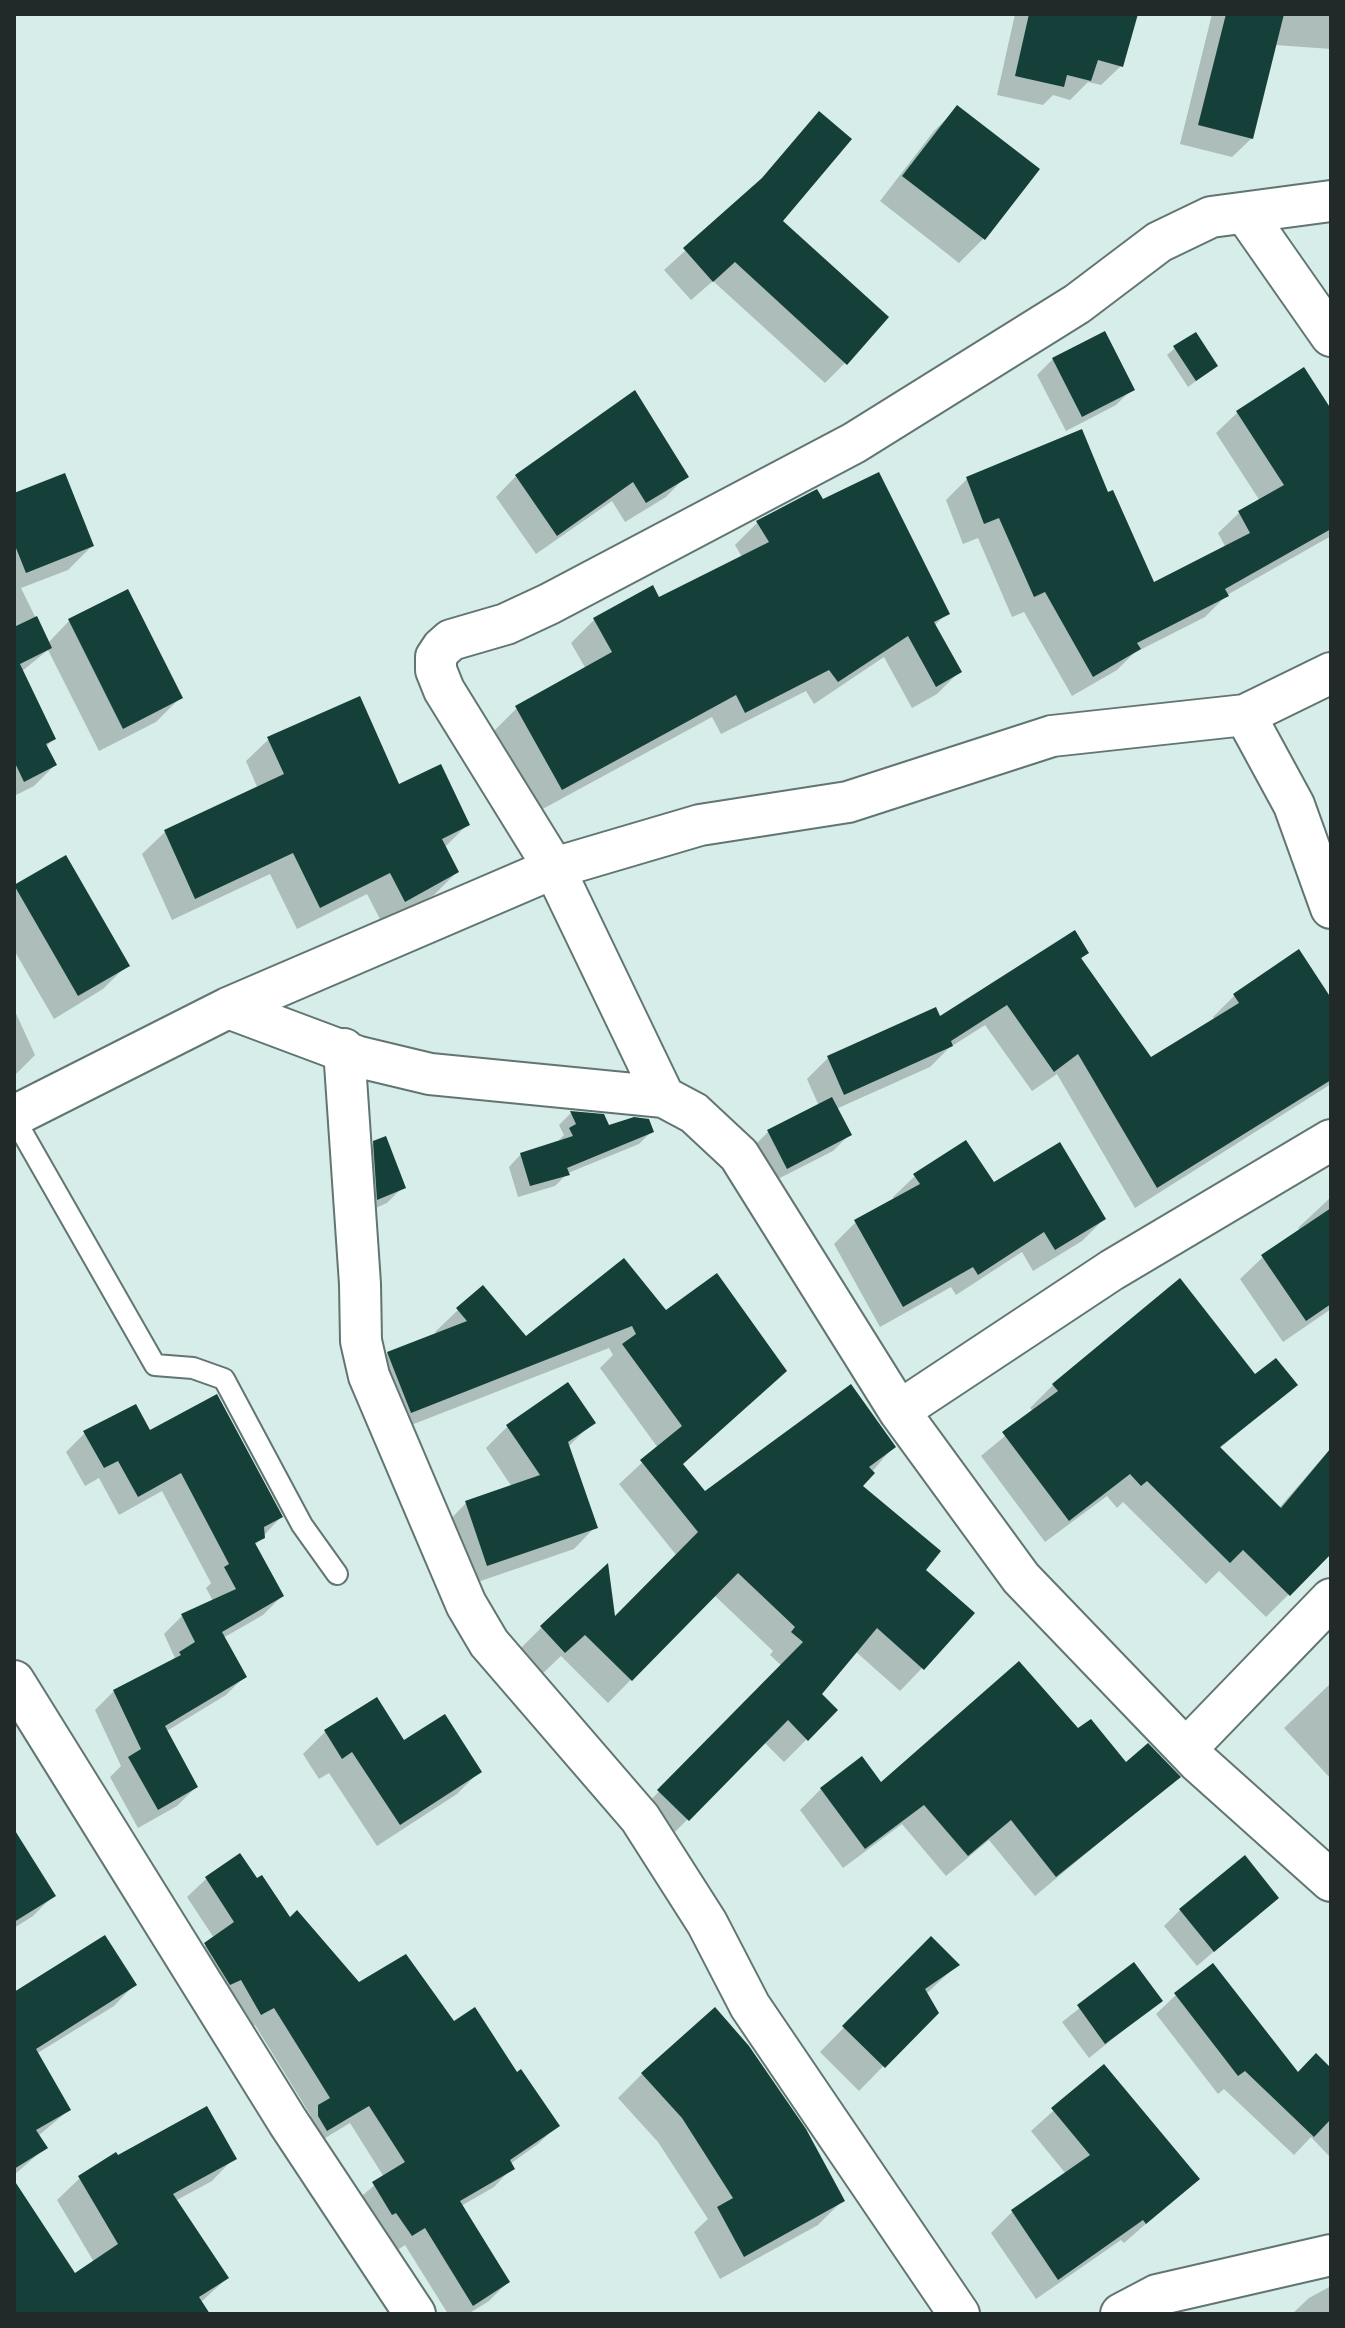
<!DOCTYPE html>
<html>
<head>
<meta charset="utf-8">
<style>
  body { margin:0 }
  #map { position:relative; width:1345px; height:2328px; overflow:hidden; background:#d7ede9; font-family:Arial,sans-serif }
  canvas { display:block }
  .frame { position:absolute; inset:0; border:16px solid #212a28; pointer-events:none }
</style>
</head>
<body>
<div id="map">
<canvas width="1345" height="2328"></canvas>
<div class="frame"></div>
</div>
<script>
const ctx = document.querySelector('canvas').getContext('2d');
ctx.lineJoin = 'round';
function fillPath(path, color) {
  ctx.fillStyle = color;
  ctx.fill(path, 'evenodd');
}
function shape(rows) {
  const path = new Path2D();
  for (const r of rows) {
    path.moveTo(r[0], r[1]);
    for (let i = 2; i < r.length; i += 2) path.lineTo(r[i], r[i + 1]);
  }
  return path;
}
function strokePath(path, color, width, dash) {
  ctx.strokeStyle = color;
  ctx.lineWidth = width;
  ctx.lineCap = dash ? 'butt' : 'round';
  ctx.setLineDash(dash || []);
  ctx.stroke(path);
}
const shadow = shape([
  [1015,14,1136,14,1121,66,1101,85,1088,82,1070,100,1053,95,1043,105,997,95],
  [1212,14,1331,14,1331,49,1275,45,1252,138,1232,157,1180,144],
  [958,107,1038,170,983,239,959,263,880,201,934,131],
  [800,134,781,221,845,363,825,383,713,281,691,300,664,270,751,191],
  [1175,348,1216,366,1188,387,1167,355],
  [1053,359,1132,389,1116,405,1066,431,1037,375],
  [1304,370,1331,412,1331,536,1227,595,1205,617,1134,653,1117,670,1072,696,1024,612,1012,617,978,538,963,544,946,500,967,479,1081,432,1107,495,1153,584,1226,548,1218,533,1239,513,1260,501,1216,433,1237,413],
  [516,476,686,476,666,497,625,522,612,501,536,554,496,497],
  [14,495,92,546,68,570,21,588,48,643,69,621,180,698,156,722,99,751,48,650,21,672,54,738,46,747,55,765,34,786,14,796],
  [758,522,947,613,934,626,960,671,937,694,912,708,884,657,814,704,806,691,721,734,712,717,539,811,494,731,517,708,586,669,571,643,594,620,659,599,742,557,735,545],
  [269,739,398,787,468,824,444,848,457,872,434,895,382,923,367,894,297,929,270,874,172,920,142,854,165,832,258,789,246,761],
  [15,887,127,965,103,989,54,1019,14,950],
  [1298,952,1331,1001,1331,1084,1135,1208,1057,1074,1032,1091,985,1025,949,1048,930,1067,836,1109,849,1135,833,1151,770,1183,752,1148,768,1132,819,1106,807,1079,828,1058,939,1019,1087,953,1080,960,1151,1060,1215,1020,1213,1017,1234,996],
  [14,1009,35,1055,14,1076],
  [571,1113,608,1127,652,1131,639,1144,568,1173,555,1186,518,1197,509,1167,521,1154,558,1141,564,1135,559,1125],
  [374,1143,403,1187,387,1203,362,1214,358,1159],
  [915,1176,993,1185,1104,1219,1082,1241,1033,1271,1022,1252,956,1295,951,1287,880,1327,834,1244,856,1222,894,1200,893,1197],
  [1331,1197,1331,1309,1283,1342,1240,1279,1263,1257,1301,1231,1298,1228],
  [1179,1281,1255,1377,1295,1385,1219,1449,1279,1508,1331,1448,1328,1555,1266,1617,1219,1571,1206,1584,1123,1502,1117,1508,1107,1496,1045,1542,981,1456,1034,1412,1030,1408,1053,1385],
  [458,1310,525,1339,666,1313,784,1371,681,1465,704,1494,893,1447,860,1486,923,1570,922,1668,900,1691,855,1651,820,1694,836,1710,784,1762,764,1742,664,1843,636,1815,782,1666,770,1655,773,1651,714,1595,608,1703,561,1656,541,1675,519,1650,542,1627,613,1620,677,1556,619,1484,658,1448,600,1368,613,1355,609,1348,388,1434,365,1376,388,1353,437,1335,435,1332],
  [567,1385,593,1422,568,1447,595,1527,574,1549,466,1586,445,1525,466,1503,512,1487,486,1448,507,1427],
  [85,1433,149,1433,281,1517,254,1546,282,1596,263,1615,223,1638,245,1676,226,1695,165,1732,196,1787,177,1806,138,1828,110,1777,121,1766,95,1710,114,1691,175,1658,164,1634,183,1615,213,1601,206,1588,211,1583,162,1491,119,1515,99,1478,85,1486,66,1452],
  [1331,1683,1331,1779,1284,1728],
  [377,1700,404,1743,479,1772,457,1794,377,1846,329,1773,319,1779,303,1754,325,1732],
  [1078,1731,1126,1765,1178,1777,1035,1896,989,1840,946,1876,902,1824,843,1868,800,1810,821,1789,881,1785],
  [14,1832,54,1895,33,1916,14,1928],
  [206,1879,289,1920,359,1985,453,2024,516,2075,557,2126,538,2144,510,2164,512,2168,494,2187,461,2206,508,2282,489,2301,468,2314,448,2314,405,2245,393,2253,355,2202,384,2177,350,2123,307,2149,300,2126,311,2116,255,2025,241,2032,186,1963,214,1938,187,1897],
  [1277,1897,1197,1966,1164,1926,1180,1910],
  [931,1939,957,1965,926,1994,936,2012,859,2091,820,2052],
  [1134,1965,1160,2001,1089,2058,1062,2022],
  [134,1985,114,2006,36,2054,69,2110,38,2136,45,2148,14,2175,14,1994],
  [1176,1995,1297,2074,1331,2070,1331,2158,1311,2137,1294,2155,1224,2089,1218,2094,1156,2014],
  [1103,2066,1197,2179,1124,2243,1121,2240,1036,2299,991,2233,1012,2212,1066,2174,1031,2131],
  [642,2074,842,2201,818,2225,720,2279,694,2232,708,2219,658,2142,618,2098],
  [118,2158,234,2158,212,2181,175,2201,227,2278,200,2303,208,2314,14,2314,14,2227,74,2276,94,2262,57,2200,80,2178],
  [1331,2286,1331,2314,1292,2314,1309,2298]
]);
const building = shape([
  [1029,14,1138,14,1123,67,1098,60,1091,81,1067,75,1064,87,1015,76],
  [1226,14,1284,14,1253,139,1198,125],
  [957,105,1040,169,985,240,902,176],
  [819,111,852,139,783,221,889,317,847,365,735,262,713,282,683,248,762,178],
  [1105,331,1135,390,1082,417,1052,358],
  [1196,332,1218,366,1196,381,1173,346],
  [1304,367,1331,409,1331,529,1225,589,1229,596,1137,643,1141,649,1093,677,1045,592,1034,597,999,518,984,524,966,477,1082,429,1108,492,1113,490,1154,582,1250,533,1238,511,1284,485,1236,411],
  [635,390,689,477,646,503,633,482,557,536,515,475],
  [879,472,950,614,934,622,962,672,936,687,908,636,838,682,829,670,745,713,736,695,562,790,515,706,612,652,593,618,653,585,659,597,769,542,756,521,817,489,823,499],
  [65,473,94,546,26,573,14,543,14,493],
  [128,589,183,698,123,729,68,619],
  [37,616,52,648,20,664,56,739,46,744,57,765,24,782,14,761,14,627],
  [360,696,399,784,441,764,470,825,442,839,459,872,405,902,390,873,320,908,293,853,195,899,164,830,284,774,267,737],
  [66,855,130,966,78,996,14,885],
  [1075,930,1089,953,1081,958,1151,1057,1239,1003,1233,994,1299,949,1331,998,1331,1080,1157,1188,1078,1054,1054,1072,1007,1005,951,1041,953,1046,844,1095,827,1056,936,1007,940,1016],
  [832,1097,852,1135,787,1169,767,1130],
  [570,1111,604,1114,609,1125,634,1117,649,1119,654,1132,567,1168,570,1175,530,1186,520,1153,573,1136,569,1128,576,1124],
  [386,1136,406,1188,377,1200,373,1141],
  [966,1140,994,1182,1060,1142,1106,1219,1055,1250,1044,1232,978,1275,973,1267,903,1307,854,1220,920,1184,913,1174],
  [1331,1208,1331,1304,1306,1321,1261,1255],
  [624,1258,666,1310,717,1273,787,1371,683,1464,705,1491,851,1384,896,1447,869,1467,875,1473,863,1486,941,1551,926,1570,975,1613,924,1670,877,1628,822,1694,838,1710,808,1741,788,1720,689,1821,657,1790,803,1642,791,1632,795,1627,738,1573,632,1681,585,1635,565,1653,540,1626,608,1563,615,1616,698,1532,640,1460,682,1426,622,1344,636,1334,632,1326,411,1413,387,1352,467,1321,456,1308,483,1285,526,1336],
  [1180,1278,1255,1374,1276,1358,1298,1385,1220,1447,1281,1508,1331,1448,1331,1554,1290,1596,1243,1550,1230,1563,1147,1481,1141,1486,1130,1474,1069,1521,1002,1432,1058,1391,1052,1384],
  [568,1382,596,1423,568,1442,598,1528,487,1566,465,1501,540,1475,506,1425],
  [217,1394,283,1517,264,1527,265,1538,255,1543,284,1596,222,1632,247,1677,165,1726,198,1787,158,1810,128,1757,141,1749,113,1690,181,1655,179,1652,195,1642,181,1614,236,1589,224,1567,229,1564,181,1473,138,1497,118,1461,104,1468,83,1431,136,1404,150,1430],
  [1019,1661,1078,1728,1091,1719,1126,1762,1148,1743,1181,1777,1056,1877,1011,1820,968,1856,924,1805,865,1849,820,1788,862,1756,881,1782],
  [377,1697,404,1740,445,1714,482,1772,400,1825,352,1752,342,1759,324,1730],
  [14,1829,56,1896,14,1922],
  [240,1853,257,1878,262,1875,290,1917,297,1910,359,1982,406,1954,454,2021,475,2007,517,2072,521,2069,560,2126,510,2160,515,2169,460,2201,510,2282,473,2306,425,2228,412,2236,396,2213,392,2215,372,2182,405,2162,369,2106,327,2131,318,2116,318,2105,330,2098,274,2008,261,2015,241,1980,230,1985,204,1943,234,1922,205,1877],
  [1245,1855,1279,1898,1214,1952,1179,1909],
  [105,1935,137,1985,36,2049,71,2110,36,2130,48,2148,14,2169,14,1992],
  [931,1936,960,1965,925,1989,939,2013,885,2068,842,2026],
  [1134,1962,1163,2001,1105,2044,1077,2005],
  [1213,1963,1298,2072,1316,2053,1331,2068,1331,2119,1314,2137,1245,2071,1238,2076,1174,1993],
  [715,2007,749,2046,806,2129,845,2201,744,2257,717,2207,733,2198,682,2118,641,2073],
  [1104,2064,1200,2179,1146,2224,1143,2220,1058,2280,1011,2210,1090,2155,1051,2108],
  [207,2106,237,2159,173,2194,229,2278,199,2297,210,2314,14,2314,14,2180,75,2273,118,2244,78,2176,116,2152,118,2155]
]);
const lane = shape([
  [14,1118,155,1365,193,1368,224,1379,302,1525,337,1574]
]);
const street = shape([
  [1245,213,1331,336],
  [1245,715,1331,673],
  [228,1008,359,1057,430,1074,664,1097,694,1113,739,1155,899,1411,1021,1578,1197,1761,1331,1881],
  [344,1049,360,1284,361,1341,369,1376,466,1604,489,1643,640,1818,707,1923,750,2006,959,2314],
  [664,1097,554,868,444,690,436,670,436,657,442,648,451,640,506,624,549,604,854,443,1077,304,1159,242,1211,217,1331,201],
  [14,1116,228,1008,554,868,700,825,848,802,1052,736,1245,715,1294,805,1331,908],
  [899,1411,1112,1270,1331,1140],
  [14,1681,288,2122,415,2314],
  [1186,1749,1331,1599],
  [1121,2314,1157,2295,1331,2255]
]);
fillPath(shadow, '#0003');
fillPath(building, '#15403a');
strokePath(lane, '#617571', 24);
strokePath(street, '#617571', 44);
strokePath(lane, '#fff', 20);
strokePath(street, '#fff', 40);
</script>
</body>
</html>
